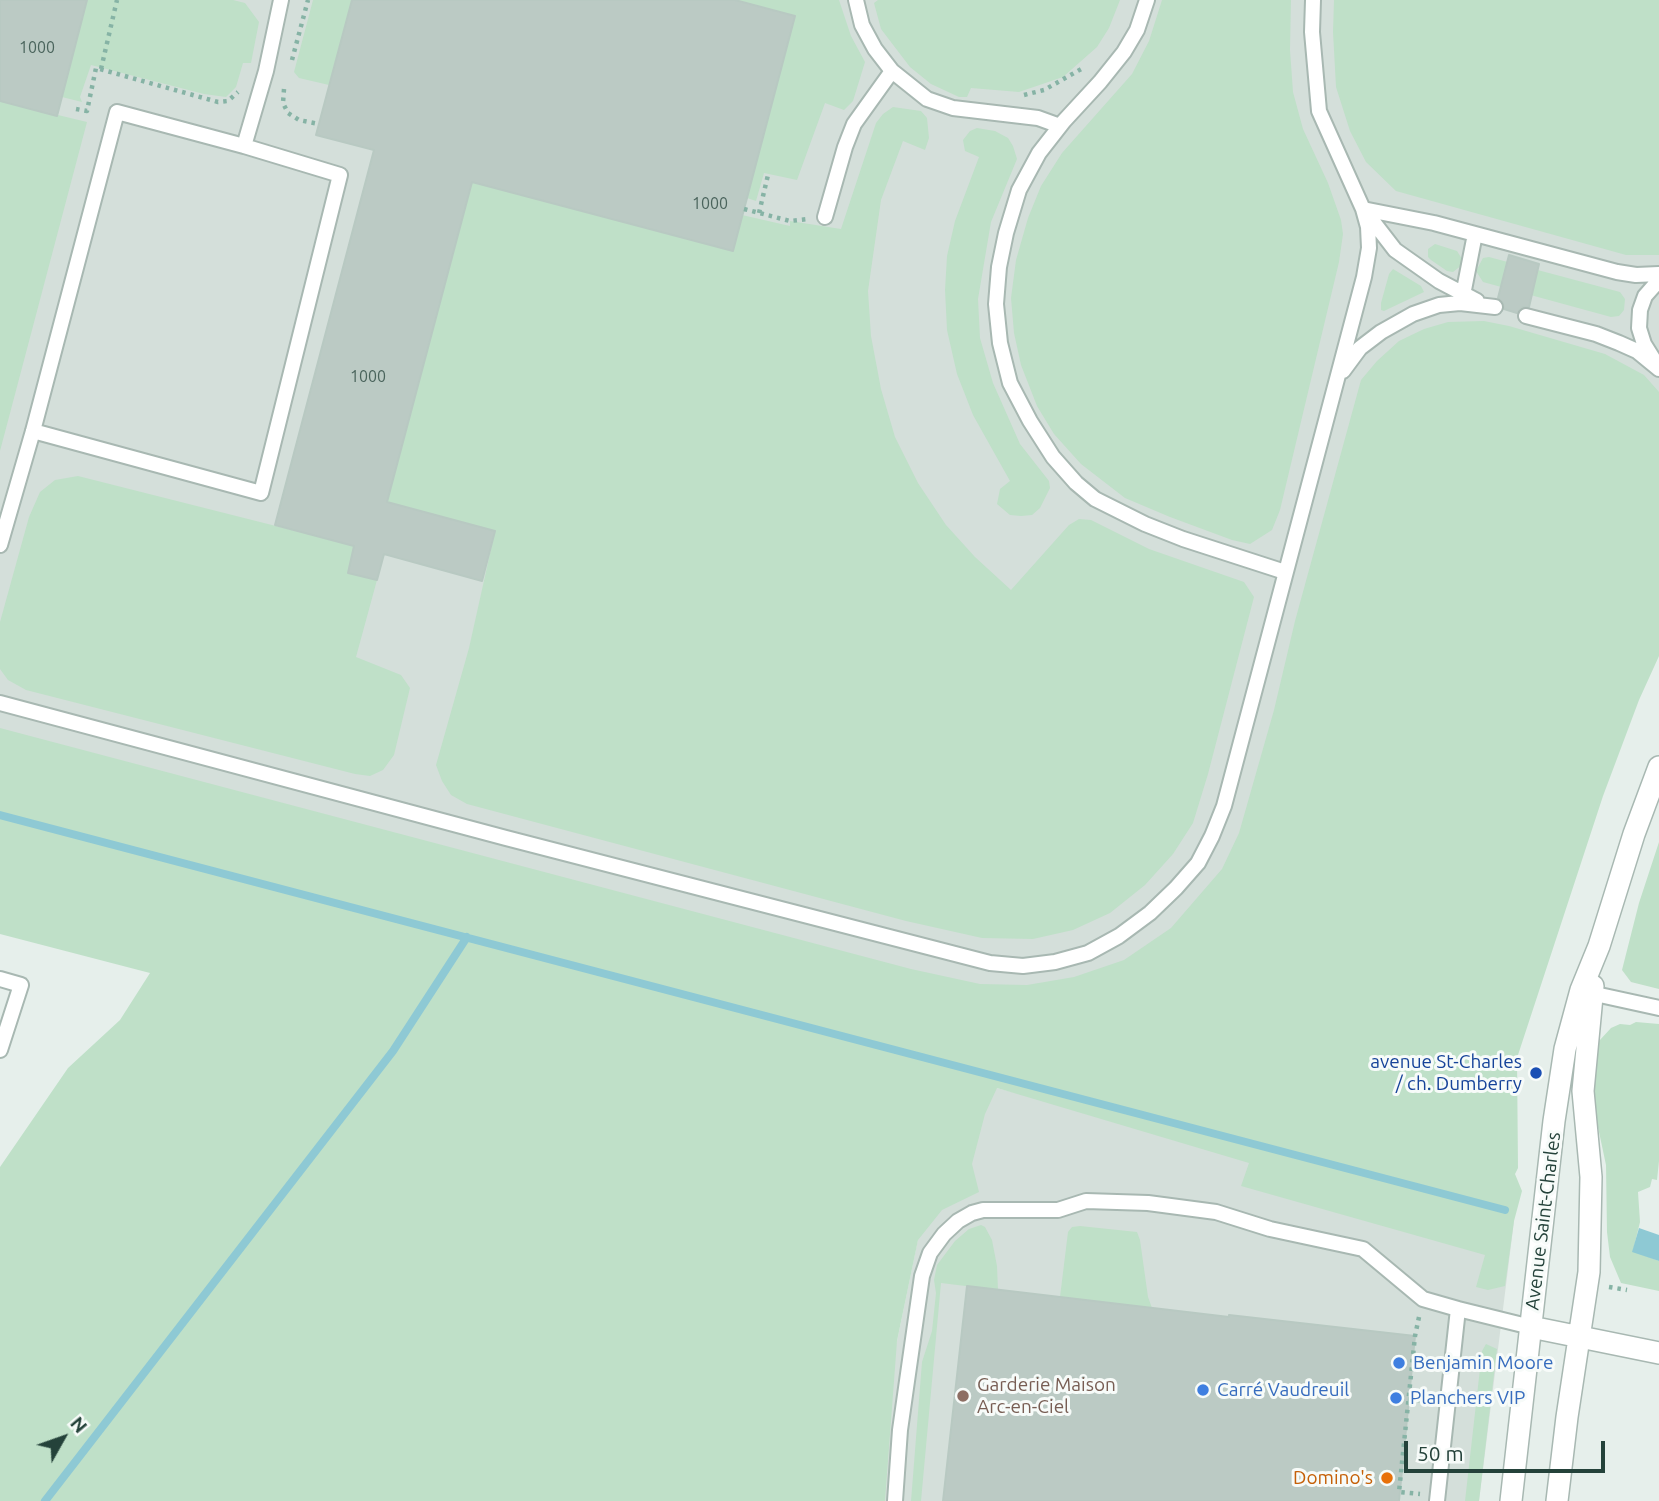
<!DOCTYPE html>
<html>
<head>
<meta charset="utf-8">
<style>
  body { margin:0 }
  #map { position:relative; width:1659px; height:1501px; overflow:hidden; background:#e6efeb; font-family:Ubuntu,sans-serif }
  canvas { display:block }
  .north { position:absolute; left:28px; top:1403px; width:70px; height:70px; -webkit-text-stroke:5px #f7fbf9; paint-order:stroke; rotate:50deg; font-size:19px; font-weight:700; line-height:28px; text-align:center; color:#24423a }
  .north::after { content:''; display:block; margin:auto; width:24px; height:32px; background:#24423a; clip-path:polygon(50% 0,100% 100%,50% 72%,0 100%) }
  .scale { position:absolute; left:1404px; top:1441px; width:201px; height:32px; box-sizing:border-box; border:4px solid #24423a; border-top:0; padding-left:9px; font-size:21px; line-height:24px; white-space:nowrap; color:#24423a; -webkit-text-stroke:5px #f7fbf9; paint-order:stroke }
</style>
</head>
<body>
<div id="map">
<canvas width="1659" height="1501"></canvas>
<div class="north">N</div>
<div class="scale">50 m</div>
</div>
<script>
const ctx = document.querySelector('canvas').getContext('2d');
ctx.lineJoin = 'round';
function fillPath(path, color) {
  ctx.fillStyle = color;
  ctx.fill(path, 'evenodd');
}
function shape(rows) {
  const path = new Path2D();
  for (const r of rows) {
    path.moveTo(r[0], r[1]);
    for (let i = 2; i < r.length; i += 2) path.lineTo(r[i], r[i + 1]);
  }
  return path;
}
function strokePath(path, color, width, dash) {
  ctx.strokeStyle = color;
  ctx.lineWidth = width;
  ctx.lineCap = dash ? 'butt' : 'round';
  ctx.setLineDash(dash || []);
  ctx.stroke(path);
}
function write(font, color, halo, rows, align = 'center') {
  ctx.font = font + ' Ubuntu,sans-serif';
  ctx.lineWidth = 6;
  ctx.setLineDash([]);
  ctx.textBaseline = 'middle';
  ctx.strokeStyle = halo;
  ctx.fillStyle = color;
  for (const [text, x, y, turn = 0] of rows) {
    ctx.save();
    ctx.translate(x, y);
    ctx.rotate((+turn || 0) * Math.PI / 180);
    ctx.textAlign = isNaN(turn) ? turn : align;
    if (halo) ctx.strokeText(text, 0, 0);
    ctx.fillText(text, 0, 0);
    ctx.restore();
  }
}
const built = shape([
  [0,0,1659,0,1659,607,1569,848,953,1024,0,774],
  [958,1078,1514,1221,1479,1501,850,1501,897,1341,918,1239]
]);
const green = shape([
  [87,0,233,0,245,3,259,22,251,63,243,63,236,87,226,97,204,94,91,65,80,97,82,102,62,97],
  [313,0,352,0,329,85,299,78,294,72],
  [735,0,839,0,851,36,865,62,853,101,844,110,825,103,797,180,764,173,756,201,747,198],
  [878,0,1120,0,1109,28,1097,47,1063,77,1019,92,971,88,967,97,959,97,931,84,910,67,881,29,874,3],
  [1162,0,1291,0,1290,50,1293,92,1303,129,1328,183,1341,220,1343,234,1339,262,1280,510,1272,530,1250,544,1232,540,1170,517,1125,498,1081,464,1054,434,1037,406,1021,365,1014,333,1011,298,1016,260,1028,218,1041,186,1062,153,1132,74,1149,41],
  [1334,0,1659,0,1659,255,1626,255,1396,191,1366,162,1350,131,1336,87,1333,32],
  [0,101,87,122,0,451],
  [893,107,921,111,927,118,929,138,925,150,903,141,881,200,868,291,871,336,881,389,895,437,918,483,946,525,975,557,1011,590,1069,525,1079,519,1091,520,1149,549,1244,582,1254,597,1208,774,1193,823,1173,854,1145,885,1110,913,1073,930,1033,939,982,938,906,921,467,804,451,795,442,781,436,765,469,648,495,531,387,502,472,182,732,251,742,215,790,226,790,221,841,229,876,123,883,114],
  [977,128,995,131,1008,138,1013,146,1017,159,991,222,978,299,980,338,993,383,1020,444,1049,481,1050,488,1040,508,1032,515,1021,516,1010,515,997,504,1000,489,1010,481,973,415,957,374,947,330,945,290,947,256,955,221,979,157,965,151,963,140,970,131],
  [1435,244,1457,251,1462,259,1462,265,1453,272,1447,271,1431,260,1428,257,1428,249],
  [1489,257,1620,292,1625,299,1624,310,1619,316,1611,317,1483,282,1476,271,1483,258],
  [1393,269,1421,286,1424,292,1384,311,1381,310,1381,303,1389,274],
  [1484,321,1509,326,1605,354,1644,375,1659,392,1659,656,1639,700,1603,796,1517,1058,1518,1168,1515,1174,1522,1191,1514,1221,1505,1286,1488,1290,1476,1287,1485,1255,1241,1186,1249,1163,997,1088,985,1114,972,1164,979,1192,942,1210,918,1240,897,1341,885,1501,0,1501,0,1167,68,1068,120,1020,150,973,0,934,0,728,911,969,980,984,1027,985,1074,977,1124,960,1171,928,1222,869,1239,833,1274,710,1295,621,1361,380,1377,361,1399,341,1424,329,1448,322],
  [78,476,355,546,348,573,377,580,356,657,401,675,410,688,394,755,383,770,370,776,355,774,26,690,8,680,0,669,0,622,29,517,40,492,55,480],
  [1659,842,1659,989,1631,982,1622,970,1639,903],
  [1636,1022,1659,1024,1659,1161,1657,1180,1652,1179,1650,1187,1638,1192,1640,1222,1633,1251,1659,1261,1659,1291,1621,1283,1610,1257,1607,1232,1606,1165,1595,1113,1595,1066,1599,1041,1611,1028,1620,1024,1630,1025],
  [981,1225,985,1227,992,1240,997,1266,998,1290,941,1283,921,1501,911,1501,922,1362,932,1331,936,1293,934,1280,937,1265,955,1241,969,1229],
  [1080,1226,1137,1232,1140,1240,1148,1297,1152,1308,1060,1297,1068,1232,1072,1227],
  [1486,1344,1497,1349,1479,1501,1465,1501,1482,1351]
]);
const water = shape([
  [1639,1228,1659,1235,1659,1261,1632,1252]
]);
const stream = shape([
  [0,815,1505,1210],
  [45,1501,393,1051,467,937]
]);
const building = shape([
  [0,0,87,0,57,116,0,101,0,0],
  [352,0,735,0,795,16,733,251,472,182,387,502,495,531,482,581,384,554,377,580,348,573,354,546,275,525,374,150,316,135,352,0],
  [1509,255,1539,264,1529,307,1523,307,1517,313,1504,309,1503,303,1498,298,1509,255],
  [967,1286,1229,1317,1229,1315,1415,1336,1399,1501,943,1501,967,1286]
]);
const path = shape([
  [292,60,308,0],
  [101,69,117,0],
  [284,89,283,103,288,113,299,120,319,124],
  [1024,95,1044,90,1083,68],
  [76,109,87,111,96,68,218,102,228,101,238,92],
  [744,209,790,221,808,219],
  [759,213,768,175],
  [1609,1287,1627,1290],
  [1419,1317,1415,1336,1399,1492,1420,1494],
  [1408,1399,1428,1401]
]);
const service = shape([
  [856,0,862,25,875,49,892,71,927,99,953,108,1038,118,1060,126],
  [1147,0,1137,30,1124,52,1100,82,1064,121,1039,153,1019,190,1006,233,999,267,996,304,1000,343,1010,383,1030,421,1053,457,1076,483,1095,499,1145,524,1183,539,1285,572],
  [1363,209,1434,223,1617,272,1636,275,1659,274],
  [1368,215,1395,250,1439,281,1477,301],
  [825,217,845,147,854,124,892,71],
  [1463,295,1475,234],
  [1526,316,1596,334,1619,343,1637,351,1659,369],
  [1654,360,1644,344,1639,328,1640,310,1645,296,1659,280],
  [1343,371,1360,348,1381,332,1413,314,1439,305,1460,303,1495,307],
  [33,431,261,493,340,175,244,146],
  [0,545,33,431,117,112,244,146,266,71,281,0],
  [0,703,506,838,990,963,1023,966,1055,962,1088,953,1119,936,1150,913,1176,888,1198,863,1212,836,1224,806,1364,277,1369,248,1368,227,1363,209,1319,111,1312,32,1313,0],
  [0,979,21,985,0,1050],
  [1586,992,1659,1008],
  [895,1501,900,1430,922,1276,930,1253,944,1234,958,1221,972,1213,983,1210,1058,1210,1086,1201,1148,1203,1216,1212,1270,1229,1363,1249,1423,1299,1458,1309],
  [1437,1501,1458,1309,1531,1327]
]);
const tertiary = shape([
  [1531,1327,1659,1353],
  [1511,1501,1554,1121,1565,1049,1581,990,1599,946,1634,834,1659,767],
  [1557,1501,1567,1417,1589,1272,1591,1177,1583,1091,1593,986]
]);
const markers = [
  [1536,1073,7,"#1a4fb4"],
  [1399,1363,7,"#3f7fe0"],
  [1203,1390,7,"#3f7fe0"],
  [963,1396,7,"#8d6e63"],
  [1396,1398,7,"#3f7fe0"],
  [1387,1478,7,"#e8710a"]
];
const numberNames = [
  ["1000",37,48],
  ["1000",710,204],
  ["1000",368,377]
];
const transitNames = [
  ["avenue St-Charles",1522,1062],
  ["/ ch. Dumberry",1522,1084]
];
const streetNames = [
  ["Avenue Saint-Charles",1543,1221,-83]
];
const shopNames = [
  ["Benjamin Moore",1413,1363],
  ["Carré Vaudreuil",1217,1390],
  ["Planchers VIP",1410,1398]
];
const educationNames = [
  ["Garderie Maison",977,1385],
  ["Arc-en-Ciel",977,1407]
];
const foodNames = [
  ["Domino's",1373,1478]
];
fillPath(built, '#d4dfda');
fillPath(green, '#bfe0c8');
fillPath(water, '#8ec9d4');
strokePath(stream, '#8ec9d4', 8);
fillPath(building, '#bbcac4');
strokePath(building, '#b8c9c2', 2);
strokePath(service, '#a8b8b2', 18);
strokePath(tertiary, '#a8b8b2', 24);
strokePath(path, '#86b3a5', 4.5, [3.5, 5]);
strokePath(service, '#fff', 14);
strokePath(tertiary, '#fff', 21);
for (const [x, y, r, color] of markers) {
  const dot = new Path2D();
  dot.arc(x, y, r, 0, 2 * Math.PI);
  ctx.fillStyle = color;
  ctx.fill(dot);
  strokePath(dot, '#f7fbf9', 2.5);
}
write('16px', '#4a645c', null, numberNames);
write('19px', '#164399', '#f7fbf9', transitNames, 'right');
write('19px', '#24423a', '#f7fbf9', streetNames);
write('19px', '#366cbe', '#f7fbf9', shopNames, 'left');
write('19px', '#785e54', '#f7fbf9', educationNames, 'left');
write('19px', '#c56008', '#f7fbf9', foodNames, 'right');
</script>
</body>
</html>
